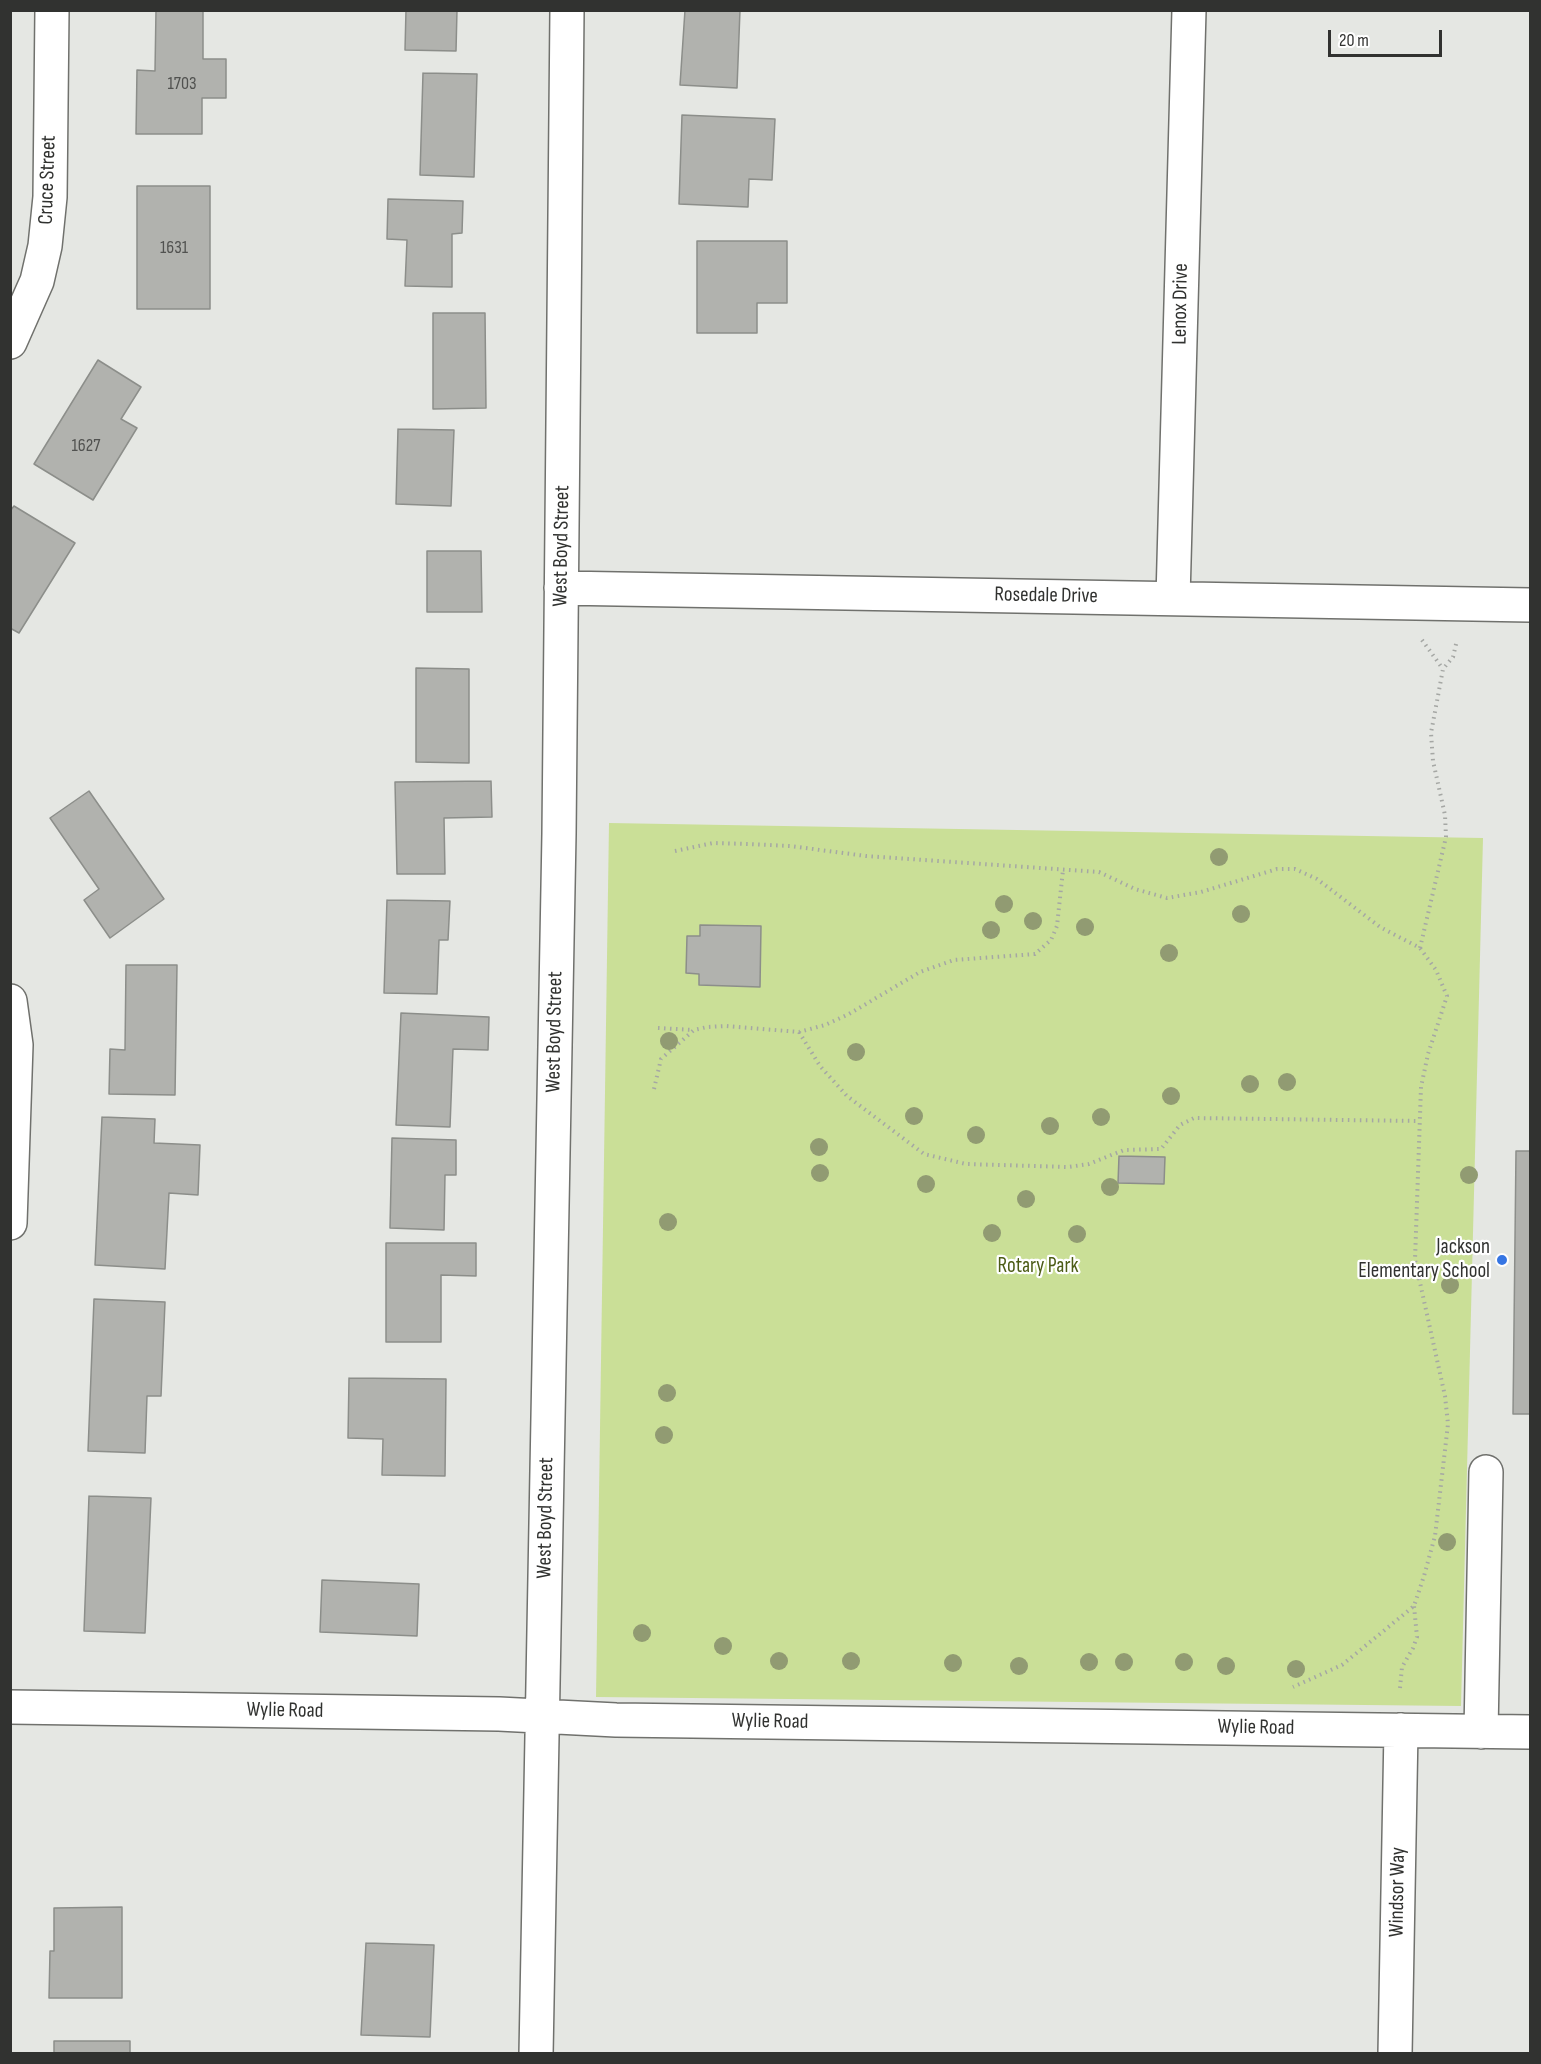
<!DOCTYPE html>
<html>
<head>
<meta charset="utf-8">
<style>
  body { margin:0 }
  #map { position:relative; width:1541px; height:2064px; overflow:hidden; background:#e5e7e3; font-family:"Sofia Sans Condensed",sans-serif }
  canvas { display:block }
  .frame { position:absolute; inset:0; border:12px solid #313230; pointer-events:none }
  .scale { position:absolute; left:1328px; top:30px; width:114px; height:27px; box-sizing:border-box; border:3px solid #313230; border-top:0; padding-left:8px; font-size:18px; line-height:21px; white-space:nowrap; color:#313230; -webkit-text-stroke:4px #fff; paint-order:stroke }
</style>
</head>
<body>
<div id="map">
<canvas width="1541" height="2064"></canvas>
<div class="frame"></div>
<div class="scale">20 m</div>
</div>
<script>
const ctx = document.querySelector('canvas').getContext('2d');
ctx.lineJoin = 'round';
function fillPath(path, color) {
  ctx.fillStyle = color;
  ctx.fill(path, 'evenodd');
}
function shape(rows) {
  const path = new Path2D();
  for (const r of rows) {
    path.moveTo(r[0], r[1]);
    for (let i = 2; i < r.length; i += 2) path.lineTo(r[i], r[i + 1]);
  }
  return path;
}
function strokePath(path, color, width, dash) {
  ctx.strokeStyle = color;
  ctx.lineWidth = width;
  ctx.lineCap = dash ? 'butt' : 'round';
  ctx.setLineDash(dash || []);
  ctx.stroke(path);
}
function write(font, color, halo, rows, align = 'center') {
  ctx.font = font + ' "Sofia Sans Condensed",sans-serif';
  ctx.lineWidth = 4.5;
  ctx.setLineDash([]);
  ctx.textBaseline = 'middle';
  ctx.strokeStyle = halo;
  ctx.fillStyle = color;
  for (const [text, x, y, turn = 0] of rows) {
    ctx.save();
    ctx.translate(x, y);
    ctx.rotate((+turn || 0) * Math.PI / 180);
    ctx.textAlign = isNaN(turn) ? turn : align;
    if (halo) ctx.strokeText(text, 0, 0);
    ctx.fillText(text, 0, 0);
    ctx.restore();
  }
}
const green = shape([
  [609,823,1483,838,1461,1706,596,1697]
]);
const building = shape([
  [156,10,203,10,203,59,226,59,226,98,202,98,202,134,136,134,137,70,155,71,156,10],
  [406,10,457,10,456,51,405,50,406,10],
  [685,10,740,10,737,88,680,85,685,10],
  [423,73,477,74,474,177,420,175,423,73],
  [682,115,775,119,772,180,749,179,748,207,679,204,682,115],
  [137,186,210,186,210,309,137,309,137,186],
  [388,199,463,201,462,233,452,234,452,287,405,286,407,240,387,239,388,199],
  [697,241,787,241,787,303,757,303,757,333,697,333,697,241],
  [433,313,485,313,486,408,433,409,433,313],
  [98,360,141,387,121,419,137,428,93,500,34,464,98,360],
  [398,429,454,430,451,506,396,504,398,429],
  [14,506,75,543,19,633,10,628,10,511,14,506],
  [427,551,481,551,482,612,427,612,427,551],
  [416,668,469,669,469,763,416,762,416,668],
  [491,781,492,817,444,818,445,874,397,874,395,782,491,781],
  [89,791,164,899,110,938,84,900,99,889,50,818,89,791],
  [387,900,450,901,448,940,439,940,437,994,384,993,387,900],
  [700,925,761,926,760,987,699,985,699,974,686,973,687,936,700,936,700,925],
  [126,965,177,965,175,1095,109,1094,110,1049,125,1050,126,965],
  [401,1013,489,1017,488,1050,453,1049,450,1127,396,1125,401,1013],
  [102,1117,155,1119,154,1143,200,1145,198,1195,169,1193,165,1269,95,1265,102,1117],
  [392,1138,456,1140,456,1175,445,1175,444,1230,390,1228,392,1138],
  [1516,1151,1530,1151,1530,1414,1513,1414,1516,1151],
  [1119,1156,1165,1157,1164,1184,1118,1183,1119,1156],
  [386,1243,476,1243,476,1276,441,1275,441,1342,386,1342,386,1243],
  [94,1299,165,1302,161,1396,147,1396,145,1453,88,1451,94,1299],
  [349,1378,446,1379,445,1476,382,1475,383,1439,348,1438,349,1378],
  [89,1496,151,1498,145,1633,84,1631,89,1496],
  [322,1580,419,1584,417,1636,320,1632,322,1580],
  [122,1907,122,1998,49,1998,50,1951,54,1951,54,1908,122,1907],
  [366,1943,434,1945,430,2037,361,2035,366,1943],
  [54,2041,130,2041,130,2054,54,2054,54,2041]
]);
const path = shape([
  [1422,640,1443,669],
  [675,851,713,843,748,844,790,846,866,856,1099,872,1135,889,1167,898,1201,892,1277,869,1295,869,1317,879,1380,927,1420,948,1436,970,1447,996,1428,1054,1421,1087,1415,1260,1445,1396,1448,1424,1435,1536,1424,1576,1414,1606,1342,1665,1293,1687],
  [1420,948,1446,837,1445,815,1433,761,1431,733,1443,669,1453,657,1457,640],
  [658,1028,693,1030],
  [799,1032,820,1066,847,1096,924,1154,966,1164,1068,1167,1089,1164,1124,1150,1161,1149,1180,1125,1194,1118,1419,1121],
  [654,1089,661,1059,694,1030,707,1027,726,1026,799,1032,825,1025,849,1014,920,972,954,960,1035,954,1051,940,1057,926,1063,870],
  [1400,1688,1402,1667,1413,1648,1417,1637,1414,1606]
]);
const minor = shape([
  [10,342,37,281,45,246,50,197,52,10],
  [561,588,1530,605],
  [1173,598,1189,10],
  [10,1001,16,1045,10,1223],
  [10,1707,499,1714,616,1720,1530,1732],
  [1481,1732,1486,1472],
  [536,2054,559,834,567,10],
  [1395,2054,1401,1730]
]);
const trees = [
  [1219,857],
  [1004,904],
  [1241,914],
  [1033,921],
  [1085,927],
  [991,930],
  [1169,953],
  [669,1041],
  [856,1052],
  [1287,1082],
  [1250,1084],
  [1171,1096],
  [914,1116],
  [1101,1117],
  [1050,1126],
  [976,1135],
  [819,1147],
  [820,1173],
  [1469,1175],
  [926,1184],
  [1110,1187],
  [1026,1199],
  [668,1222],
  [992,1233],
  [1077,1234],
  [1450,1285],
  [667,1393],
  [664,1435],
  [1447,1542],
  [642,1633],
  [723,1646],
  [779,1661],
  [851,1661],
  [1089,1662],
  [1124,1662],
  [1184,1662],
  [953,1663],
  [1019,1666],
  [1226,1666],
  [1296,1669]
];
const markers = [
  [1502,1260,6,"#3575e3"]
];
const numberNames = [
  ["1703",182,84],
  ["1631",174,248],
  ["1627",86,446]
];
const streetNames = [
  ["Cruce Street",48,180,-88],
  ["Lenox Drive",1181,304,-89],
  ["West Boyd Street",562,546,-89],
  ["Rosedale Drive",1046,596,1],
  ["West Boyd Street",555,1032,-89],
  ["West Boyd Street",546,1518,-89],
  ["Wylie Road",285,1711,1],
  ["Wylie Road",770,1722,1],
  ["Wylie Road",1256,1728,1],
  ["Windsor Way",1398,1892,-89]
];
const poiNames = [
  ["Jackson",1490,1248],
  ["Elementary School",1490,1272]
];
const parkNames = [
  ["Rotary Park",1038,1267]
];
fillPath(green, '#cadf97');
fillPath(building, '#b1b2ae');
strokePath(building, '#8c8e8a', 1.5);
strokePath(minor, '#70716d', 36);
strokePath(path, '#a5a7a4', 4, [1.5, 4.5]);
strokePath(minor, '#fff', 33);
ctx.fillStyle = '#919b72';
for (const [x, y] of trees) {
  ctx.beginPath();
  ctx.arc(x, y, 9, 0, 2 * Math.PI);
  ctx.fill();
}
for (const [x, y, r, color] of markers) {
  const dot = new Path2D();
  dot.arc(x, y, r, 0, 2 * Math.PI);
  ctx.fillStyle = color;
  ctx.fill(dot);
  strokePath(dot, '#fff', 2);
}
write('18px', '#515250', null, numberNames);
write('21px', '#313230', '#fff', streetNames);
write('21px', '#313230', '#fff', poiNames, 'right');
write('21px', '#4c5c16', '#fff', parkNames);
</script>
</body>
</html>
